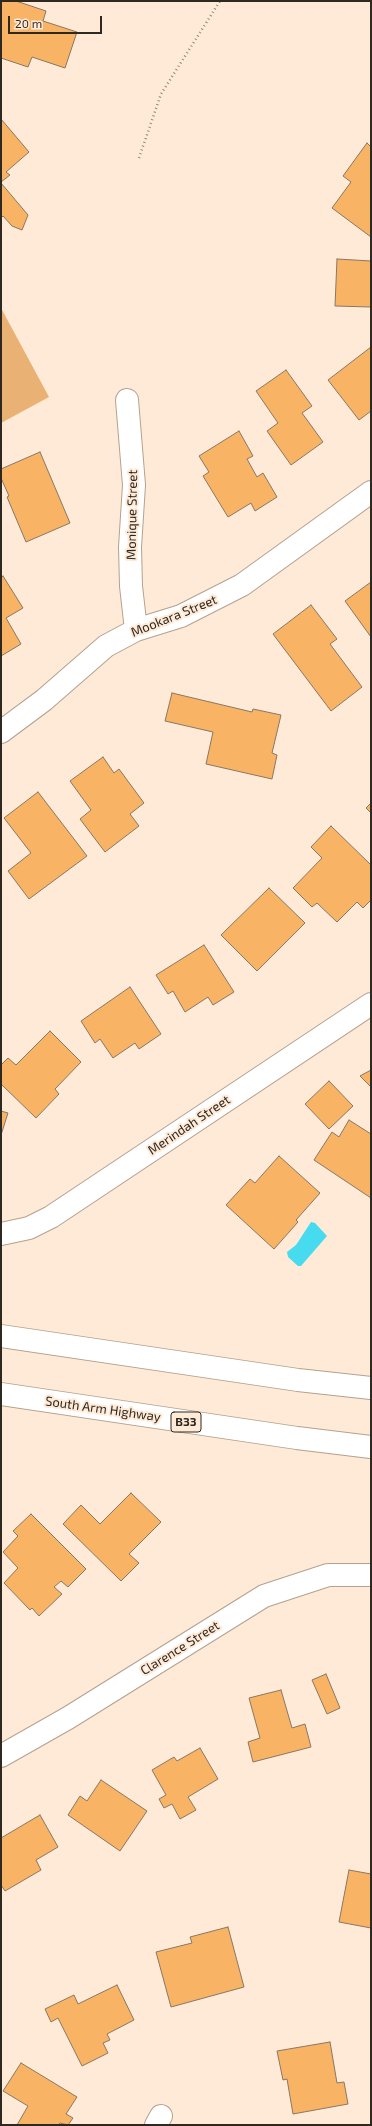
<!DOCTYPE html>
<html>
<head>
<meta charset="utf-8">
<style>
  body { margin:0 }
  #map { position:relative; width:372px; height:2126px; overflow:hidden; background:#feead6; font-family:"Exo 2",sans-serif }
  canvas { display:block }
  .frame { position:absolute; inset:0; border:2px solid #2f2821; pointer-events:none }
  .scale { position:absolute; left:8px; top:16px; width:94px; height:18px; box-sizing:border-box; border:2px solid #2f2821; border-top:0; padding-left:5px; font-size:12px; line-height:14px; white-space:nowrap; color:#2f2821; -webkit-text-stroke:3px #feead6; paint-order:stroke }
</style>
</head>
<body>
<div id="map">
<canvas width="372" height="2126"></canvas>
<div class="frame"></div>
<div class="scale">20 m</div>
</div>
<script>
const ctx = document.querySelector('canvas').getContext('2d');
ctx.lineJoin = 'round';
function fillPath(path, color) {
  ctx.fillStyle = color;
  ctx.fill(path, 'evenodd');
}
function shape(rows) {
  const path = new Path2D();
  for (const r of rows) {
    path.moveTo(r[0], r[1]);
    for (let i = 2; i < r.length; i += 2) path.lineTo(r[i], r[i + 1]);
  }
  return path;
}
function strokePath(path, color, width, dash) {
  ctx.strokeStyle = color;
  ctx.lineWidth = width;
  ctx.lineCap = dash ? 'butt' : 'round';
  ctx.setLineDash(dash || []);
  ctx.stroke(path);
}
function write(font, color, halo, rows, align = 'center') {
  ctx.font = font + ' "Exo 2",sans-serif';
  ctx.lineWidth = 4;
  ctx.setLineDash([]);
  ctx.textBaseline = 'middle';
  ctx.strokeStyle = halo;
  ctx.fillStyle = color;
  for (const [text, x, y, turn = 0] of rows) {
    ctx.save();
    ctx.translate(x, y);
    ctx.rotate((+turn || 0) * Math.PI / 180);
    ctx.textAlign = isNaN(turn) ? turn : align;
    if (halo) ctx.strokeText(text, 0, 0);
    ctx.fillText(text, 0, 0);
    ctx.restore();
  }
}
const green = shape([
  [1,308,49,397,1,423]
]);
const water = shape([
  [311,1222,315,1223,327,1236,301,1266,298,1266,288,1257,287,1252,296,1245]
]);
const building = shape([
  [1,1,16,1,46,11,43,21,77,32,65,68,32,57,28,67,1,58,1,1],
  [1,119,29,152,6,172,10,175,1,182,1,119],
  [367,143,371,147,371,237,332,208,351,182,343,176,367,143],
  [1,183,28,215,22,230,12,226,3,216,1,218,1,183],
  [337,259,371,261,371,307,335,306,337,259],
  [371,347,371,411,359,420,328,380,371,347],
  [286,370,312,406,302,413,323,442,291,465,267,431,278,423,256,391,286,370],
  [239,431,253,456,247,459,257,477,263,473,277,497,255,511,251,503,228,517,203,476,209,472,199,456,239,431],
  [40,452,70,523,26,542,7,497,9,496,1,478,1,469,40,452],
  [3,576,23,608,6,618,21,644,1,656,1,578,3,576],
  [371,582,371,637,345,601,371,582],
  [311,605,337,639,330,644,362,687,331,711,273,634,311,605],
  [172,693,252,712,253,709,281,715,272,753,277,755,272,779,206,764,213,732,165,721,172,693],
  [103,757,114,773,119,769,144,803,130,814,139,826,105,852,80,819,91,810,70,781,103,757],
  [38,792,87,856,29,899,8,871,31,853,4,818,38,792],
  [371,803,371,813,366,808,371,803],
  [331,826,371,865,371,900,363,908,357,902,337,922,317,903,312,907,293,888,322,858,311,847,331,826],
  [269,888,305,923,257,971,221,935,269,888],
  [204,945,234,992,213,1005,208,997,185,1012,173,991,168,994,156,975,204,945],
  [130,987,161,1034,139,1049,135,1043,113,1058,100,1039,95,1043,81,1021,130,987],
  [50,1031,81,1062,55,1089,59,1094,36,1118,1,1084,1,1065,8,1058,16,1065,50,1031],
  [371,1070,371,1087,360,1076,371,1070],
  [329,1081,353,1106,329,1129,305,1104,329,1081],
  [1,1111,8,1113,1,1135,1,1111],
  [349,1120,371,1134,371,1198,314,1160,332,1132,339,1137,349,1120],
  [279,1156,320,1193,296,1220,298,1222,274,1249,226,1205,250,1179,255,1183,279,1156],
  [131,1493,161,1522,129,1554,139,1563,121,1581,63,1524,81,1505,100,1524,131,1493],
  [31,1514,86,1569,68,1587,61,1581,54,1587,62,1594,39,1616,32,1608,30,1610,4,1583,18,1568,3,1552,18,1536,13,1531,31,1514],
  [326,1674,340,1708,327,1714,312,1680,326,1674],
  [281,1690,292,1728,305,1724,311,1747,253,1762,248,1742,260,1738,249,1698,281,1690],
  [200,1748,218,1779,188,1797,196,1810,180,1819,172,1804,164,1808,159,1799,166,1795,152,1770,174,1757,177,1761,200,1748],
  [101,1780,147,1811,120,1851,68,1815,80,1796,87,1801,101,1780],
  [40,1815,58,1847,36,1860,41,1870,5,1891,1,1885,1,1838,40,1815],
  [349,1870,371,1874,371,1928,339,1922,349,1870],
  [228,1927,244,1987,171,2007,156,1952,192,1943,190,1937,228,1927],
  [117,1985,134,2020,107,2034,110,2040,103,2043,108,2053,82,2066,58,2018,51,2022,45,2009,74,1995,78,2004,117,1985],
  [330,2042,337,2083,344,2082,348,2104,293,2114,287,2079,283,2080,277,2051,330,2042],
  [21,2063,77,2097,66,2114,73,2118,68,2125,60,2123,58,2125,17,2125,28,2106,3,2091,21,2063]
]);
const path = shape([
  [139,158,161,94,220,1]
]);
const minor = shape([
  [127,400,134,485,130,547,131,586,136,630],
  [1,732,44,700,106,646,136,630,181,616,242,585,371,492],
  [1,1234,29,1228,51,1217,371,1004],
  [1,1756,68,1718,264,1596,328,1575,371,1575],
  [156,2125,161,2116]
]);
const primary = shape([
  [1,1336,298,1380,371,1388],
  [1,1394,297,1438,371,1447]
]);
const shields = [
  [186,1422,30]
];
const shieldNames = [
  ["B33",186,1422]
];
const streetNames = [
  ["Monique Street",132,515,-89],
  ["Mookara Street",174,616,-22],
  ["Merindah Street",189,1125,-34],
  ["South Arm Highway",103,1409,8],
  ["Clarence Street",180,1648,-32]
];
fillPath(green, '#e9b173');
fillPath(water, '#46dbee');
fillPath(building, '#f8b365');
strokePath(building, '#887765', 1);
strokePath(minor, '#b4a18f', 24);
strokePath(primary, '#b4a18f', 24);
strokePath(path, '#948679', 2.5, [1, 3]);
strokePath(minor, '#fff', 22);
strokePath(primary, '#fff', 22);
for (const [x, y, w] of shields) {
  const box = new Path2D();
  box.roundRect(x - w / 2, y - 10, w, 20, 3);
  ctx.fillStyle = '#feead6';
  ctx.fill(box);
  strokePath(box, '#2f2821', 1);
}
write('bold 12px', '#2f2821', null, shieldNames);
write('13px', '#2f2821', '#feead6', streetNames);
</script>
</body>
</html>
